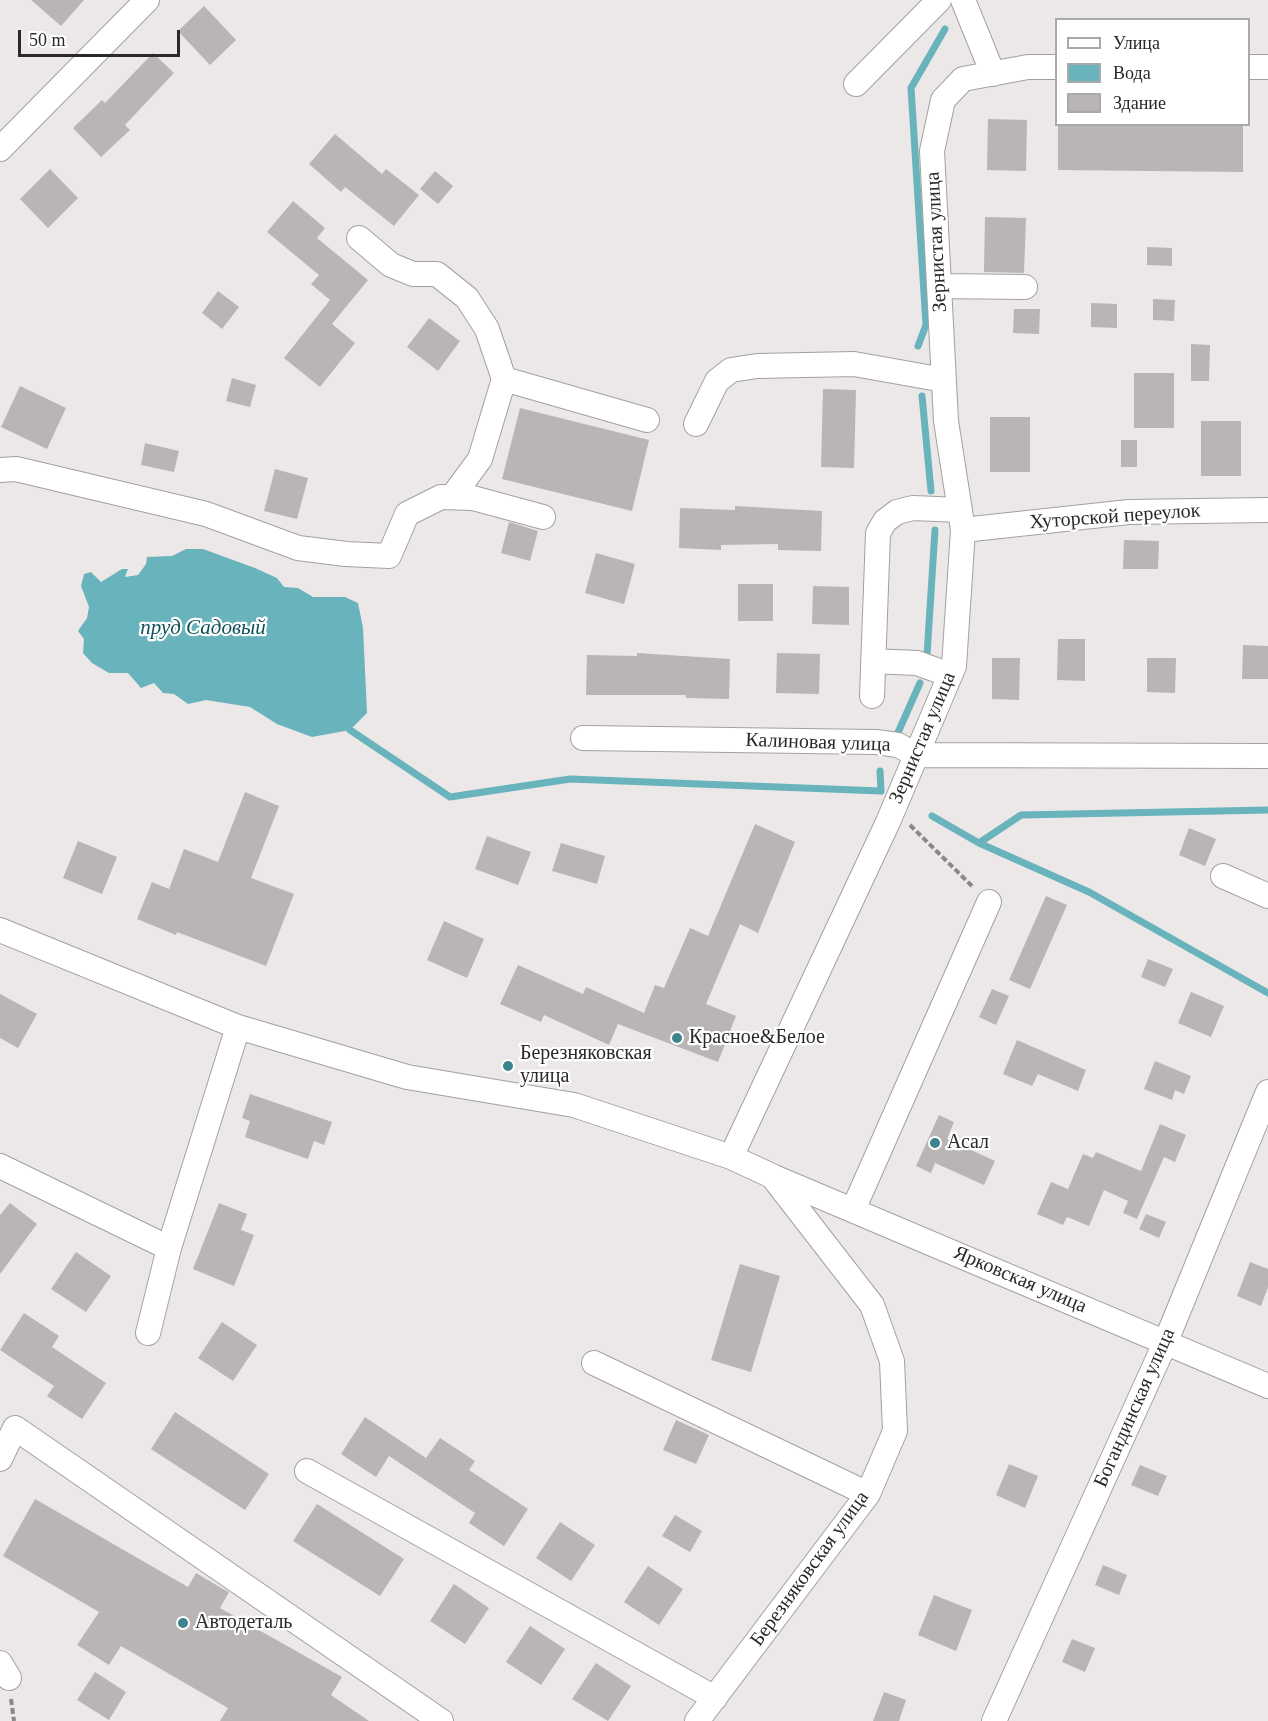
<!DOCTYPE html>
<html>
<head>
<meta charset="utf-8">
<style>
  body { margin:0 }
  #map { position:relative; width:1268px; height:1721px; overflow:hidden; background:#ece8e8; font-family:"Times New Roman",serif }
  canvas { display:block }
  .legend { position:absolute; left:1055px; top:18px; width:195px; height:108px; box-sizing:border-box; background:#fff; border:2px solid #aaa9a9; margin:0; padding:8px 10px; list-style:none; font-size:18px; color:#2a2828 }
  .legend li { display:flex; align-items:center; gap:12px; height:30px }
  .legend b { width:30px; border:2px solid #aaa9a9 }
  .scale { position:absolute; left:18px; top:30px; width:162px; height:27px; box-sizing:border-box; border:3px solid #2a2828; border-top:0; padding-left:8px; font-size:18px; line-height:21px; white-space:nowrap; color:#2a2828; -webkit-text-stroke:4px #fff; paint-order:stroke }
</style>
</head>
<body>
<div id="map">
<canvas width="1268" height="1721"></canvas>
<ul class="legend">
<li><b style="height:8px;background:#fff"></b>Улица</li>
<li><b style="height:16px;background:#68b3bc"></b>Вода</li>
<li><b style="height:16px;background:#b9b5b5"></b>Здание</li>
</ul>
<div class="scale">50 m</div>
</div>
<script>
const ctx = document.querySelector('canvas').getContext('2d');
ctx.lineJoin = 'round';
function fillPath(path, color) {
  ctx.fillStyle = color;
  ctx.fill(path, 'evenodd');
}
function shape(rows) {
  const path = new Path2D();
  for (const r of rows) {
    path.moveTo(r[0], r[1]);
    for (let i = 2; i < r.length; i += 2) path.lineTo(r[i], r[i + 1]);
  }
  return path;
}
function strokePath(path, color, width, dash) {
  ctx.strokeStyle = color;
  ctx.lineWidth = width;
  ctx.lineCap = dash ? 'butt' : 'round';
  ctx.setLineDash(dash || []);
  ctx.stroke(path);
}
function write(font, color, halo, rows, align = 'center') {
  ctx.font = font + ' "Times New Roman",serif';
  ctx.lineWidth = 4.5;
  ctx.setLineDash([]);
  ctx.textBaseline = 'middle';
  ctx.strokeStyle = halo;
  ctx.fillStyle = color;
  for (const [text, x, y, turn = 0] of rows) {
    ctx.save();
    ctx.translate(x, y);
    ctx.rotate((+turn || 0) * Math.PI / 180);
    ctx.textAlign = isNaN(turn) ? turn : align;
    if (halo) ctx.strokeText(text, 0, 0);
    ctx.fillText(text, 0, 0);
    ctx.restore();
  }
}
const water = shape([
  [186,549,203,549,255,568,277,578,284,587,298,588,313,597,345,597,358,603,363,628,367,713,350,730,312,737,277,724,250,707,206,700,188,704,174,694,163,693,154,683,141,688,128,673,109,673,92,663,83,653,84,639,78,631,87,618,89,607,81,586,84,574,91,572,101,582,122,569,128,569,125,577,138,575,146,564,147,557,172,556]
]);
const stream = shape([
  [918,346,926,325,911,88,945,29],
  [922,396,931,491],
  [927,655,935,530],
  [350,730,450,797,570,779,881,791,880,771],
  [896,737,920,683],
  [932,816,979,843,1021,815,1268,810],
  [979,843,1089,892,1268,993]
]);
const building = shape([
  [31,0,84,0,61,26],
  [204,6,236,40,210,65,178,31],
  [153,53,174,73,125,125,130,130,101,157,73,128,102,100,105,103],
  [988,119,1027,120,1026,171,987,170],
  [1058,124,1243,124,1243,172,1058,170],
  [335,134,382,174,386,169,419,195,394,226,345,187,341,192,309,164],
  [50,169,78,198,48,228,20,199],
  [435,171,453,186,438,204,420,189],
  [293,201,325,228,317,238,368,280,332,324,355,343,320,387,284,358,330,300,311,284,319,275,267,232],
  [985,217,1026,218,1024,273,984,272],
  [1147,247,1172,248,1172,266,1147,265],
  [218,291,239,307,222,329,202,313],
  [1153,299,1175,300,1174,321,1153,320],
  [1091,303,1117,304,1117,328,1091,327],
  [1014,309,1040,309,1039,334,1013,333],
  [429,318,460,341,438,371,407,347],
  [1191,344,1210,345,1209,381,1191,381],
  [1134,373,1174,373,1174,428,1134,428],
  [232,378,256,385,250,407,226,401],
  [20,386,66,408,47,449,1,427],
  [823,389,856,390,854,468,821,467],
  [520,408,649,440,632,511,502,479],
  [990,417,1030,417,1030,472,990,472],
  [1201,421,1241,421,1241,476,1201,476],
  [1121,440,1137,440,1137,467,1121,467],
  [145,443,179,451,174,472,141,465],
  [275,469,308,478,297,519,264,511],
  [735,506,822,511,821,551,778,550,778,544,721,545,721,550,679,548,680,508,735,510],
  [509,522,538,531,530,561,501,553],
  [1124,540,1159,541,1158,569,1123,569],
  [596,553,635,564,624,604,585,593],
  [738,584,773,584,773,621,738,621],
  [813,586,849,587,849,625,812,624],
  [1058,639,1085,639,1085,681,1057,680],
  [1243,645,1268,646,1268,679,1242,679],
  [637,653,730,659,729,699,686,698,686,695,586,695,587,655,637,656],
  [777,653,820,654,819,694,776,693],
  [992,658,1020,658,1019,700,992,699],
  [1147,658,1176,658,1175,693,1147,692],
  [245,792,279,806,251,878,294,894,266,966,177,932,176,935,137,919,152,882,169,889,184,849,218,862],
  [755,824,795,842,758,933,740,924,706,1004,736,1016,718,1062,618,1024,609,1045,544,1015,541,1022,500,1004,518,965,583,994,586,987,644,1013,655,985,664,988,690,928,708,936],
  [1189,828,1216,839,1205,866,1179,855],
  [487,836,531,852,518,885,475,869],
  [78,841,117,857,102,894,63,878],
  [561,843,605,856,597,884,552,871],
  [1046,896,1067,905,1030,989,1009,980],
  [444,921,484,939,467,978,427,960],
  [1148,959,1173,969,1165,987,1141,977],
  [992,989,1009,996,996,1025,979,1017],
  [1191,992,1224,1006,1211,1037,1178,1023],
  [0,994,37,1014,18,1048,0,1038],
  [1017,1040,1086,1070,1078,1091,1038,1074,1032,1086,1003,1074],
  [1155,1061,1191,1076,1184,1094,1175,1090,1172,1100,1144,1089],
  [250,1094,332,1122,324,1145,314,1141,308,1159,245,1137,250,1121,242,1118],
  [939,1115,954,1122,947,1139,995,1161,984,1185,935,1163,931,1173,916,1166],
  [1160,1124,1186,1135,1175,1162,1164,1157,1137,1219,1123,1213,1128,1201,1104,1190,1089,1226,1067,1217,1063,1225,1037,1214,1051,1182,1068,1189,1083,1154,1093,1158,1096,1152,1141,1171],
  [10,1203,37,1224,0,1274,0,1215],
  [219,1203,247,1214,241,1230,254,1235,234,1286,193,1269],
  [1146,1214,1166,1222,1159,1238,1139,1229],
  [76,1252,111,1276,86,1312,51,1289],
  [1250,1262,1268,1269,1268,1287,1261,1306,1237,1296],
  [740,1264,780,1276,751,1372,711,1360],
  [24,1313,59,1336,52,1347,106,1383,82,1419,47,1396,54,1386,0,1350],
  [222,1322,257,1345,233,1381,198,1358],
  [175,1412,269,1474,245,1510,151,1449],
  [365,1417,426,1458,440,1438,475,1461,469,1470,528,1509,504,1546,469,1523,475,1513,389,1456,376,1477,341,1454],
  [676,1420,709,1435,696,1464,663,1450],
  [1009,1464,1038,1476,1025,1508,996,1495],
  [1140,1465,1167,1476,1158,1496,1131,1485],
  [35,1499,188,1587,196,1573,223,1589,229,1592,220,1608,342,1677,331,1695,369,1721,220,1721,228,1708,121,1646,109,1665,77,1645,99,1612,3,1556],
  [317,1504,404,1559,380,1596,293,1541],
  [675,1515,702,1531,690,1552,662,1536],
  [560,1522,595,1545,571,1581,536,1558],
  [1103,1565,1127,1575,1119,1595,1095,1585],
  [648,1566,683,1589,659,1625,624,1602],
  [454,1584,489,1608,465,1644,430,1621],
  [934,1595,972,1610,956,1651,918,1635],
  [530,1626,565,1649,541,1685,506,1662],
  [1072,1639,1095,1648,1085,1672,1062,1662],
  [596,1663,631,1686,608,1721,572,1699],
  [95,1672,126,1692,109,1720,77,1700],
  [884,1692,906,1700,899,1721,873,1721]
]);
const path = shape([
  [910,825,973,887],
  [11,1699,14,1721]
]);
const minor = shape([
  [963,0,993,74],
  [1248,67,1268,67],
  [856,84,939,0],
  [0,149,147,0],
  [359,238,391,265,413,274,437,274,467,298,487,329,504,379],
  [939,286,1025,287],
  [696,424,717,381,731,370,757,366,854,364,944,380],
  [0,470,16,469,206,514,298,548,346,554,389,556,407,514,441,497,473,498,543,517],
  [452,497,480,459,504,379,647,420],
  [963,530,1129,512,1268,510],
  [873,661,917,663,950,675],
  [872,696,878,533,885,521,897,512,913,508,960,510],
  [583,738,876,742,898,745,916,755,1268,756],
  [1223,876,1268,896],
  [0,930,238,1027,407,1077,574,1105,731,1157,772,1176,872,1305,892,1361,895,1431,868,1494,697,1721],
  [731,1157,888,822,954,666,963,530,946,421,932,151,943,100,963,79,1028,67,1056,67],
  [0,1166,169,1248],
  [774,1177,1268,1386],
  [853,1210,989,902],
  [148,1333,169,1248,238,1027],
  [594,1363,868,1494],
  [0,1459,15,1428,441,1721],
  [307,1471,715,1698],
  [0,1663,9,1678],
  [994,1721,1166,1341,1268,1092]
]);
const markers = [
  [677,1038,6,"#3c838c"],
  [508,1066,6,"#3c838c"],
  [935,1143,6,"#3c838c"],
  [183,1623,6,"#3c838c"]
];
const streetNames = [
  ["Зернистая улица",937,242,-93],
  ["Хуторской переулок",1115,517,-4],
  ["Зернистая улица",923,738,-67],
  ["Калиновая улица",818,743,2],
  ["Ярковская улица",1020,1280,23],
  ["Богандинская улица",1135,1408,-66],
  ["Березняковская улица",810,1569,-54]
];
const poiNames = [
  ["Красное&Белое",689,1038],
  ["Березняковская",520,1054],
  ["улица",520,1077],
  ["Асал",947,1143],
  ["Автодеталь",195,1623]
];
const waterNames = [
  ["пруд Садовый",203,628]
];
fillPath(water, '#68b3bc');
strokePath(stream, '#68b3bc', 7);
fillPath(building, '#b9b5b5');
strokePath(minor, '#a4a0a0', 26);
strokePath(path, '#8a8787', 4, [6, 3]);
strokePath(minor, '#fff', 24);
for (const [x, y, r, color] of markers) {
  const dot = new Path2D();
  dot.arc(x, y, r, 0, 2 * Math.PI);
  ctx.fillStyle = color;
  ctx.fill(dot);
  strokePath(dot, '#fff', 2);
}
write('20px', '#2a2828', '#fff', streetNames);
write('20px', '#2a2828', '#fff', poiNames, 'left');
write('italic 21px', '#0f5259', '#fff', waterNames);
</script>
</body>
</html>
